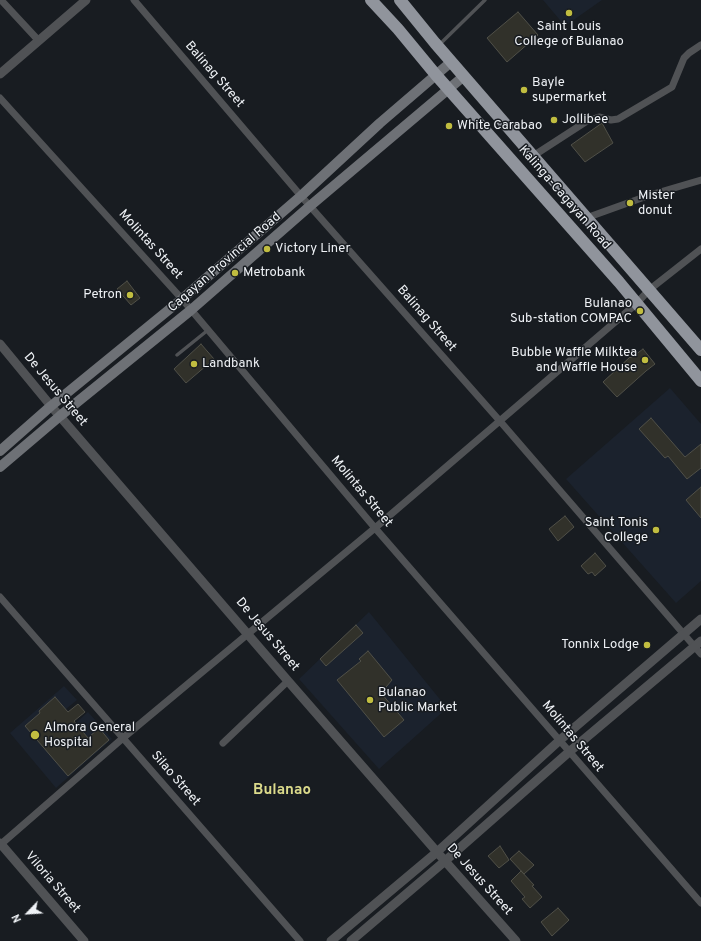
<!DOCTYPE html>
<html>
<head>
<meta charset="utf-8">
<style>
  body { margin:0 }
  #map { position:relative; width:701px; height:941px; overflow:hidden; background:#181c21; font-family:Overpass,sans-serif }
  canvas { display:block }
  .north { position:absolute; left:8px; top:893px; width:40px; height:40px; -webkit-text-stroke:3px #181c21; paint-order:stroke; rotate:245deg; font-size:11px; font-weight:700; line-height:16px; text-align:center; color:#eff2f6 }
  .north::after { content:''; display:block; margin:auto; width:14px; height:18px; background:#eff2f6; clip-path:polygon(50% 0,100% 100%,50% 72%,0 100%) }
</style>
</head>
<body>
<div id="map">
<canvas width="701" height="941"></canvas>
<div class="north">N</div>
</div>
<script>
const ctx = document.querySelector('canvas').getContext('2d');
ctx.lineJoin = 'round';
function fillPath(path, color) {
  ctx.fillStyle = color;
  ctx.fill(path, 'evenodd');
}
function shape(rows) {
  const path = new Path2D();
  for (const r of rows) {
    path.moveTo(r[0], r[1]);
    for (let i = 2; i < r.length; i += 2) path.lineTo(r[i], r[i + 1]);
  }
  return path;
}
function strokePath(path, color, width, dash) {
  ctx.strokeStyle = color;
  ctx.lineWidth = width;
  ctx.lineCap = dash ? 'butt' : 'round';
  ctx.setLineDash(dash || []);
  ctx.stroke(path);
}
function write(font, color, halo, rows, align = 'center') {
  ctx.font = font + ' Overpass,sans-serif';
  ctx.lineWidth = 3;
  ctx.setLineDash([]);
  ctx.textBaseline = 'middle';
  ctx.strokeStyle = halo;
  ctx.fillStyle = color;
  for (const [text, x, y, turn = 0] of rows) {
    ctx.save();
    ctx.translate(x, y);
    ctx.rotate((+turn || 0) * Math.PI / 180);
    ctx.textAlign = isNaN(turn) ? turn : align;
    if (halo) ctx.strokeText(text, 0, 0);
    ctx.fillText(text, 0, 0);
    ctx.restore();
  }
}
const built = shape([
  [543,0,602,0,565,26],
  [670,388,701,424,701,581,676,603,566,479],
  [369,612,447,708,379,769,299,679],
  [64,686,77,700,49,723,60,737,88,712,112,739,56,788,10,733]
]);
const building = shape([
  [518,12,538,35,507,62,487,38,518,12],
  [602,123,613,143,585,162,571,145,602,123],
  [127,281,140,298,131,305,117,289,127,281],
  [201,344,214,359,186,383,174,369,201,344],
  [643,349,655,364,646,371,617,397,603,382,630,357,631,358,643,349],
  [651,418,685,457,701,444,701,468,687,479,668,456,665,458,639,429,651,418],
  [701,487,701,518,686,500,701,487],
  [565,516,574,527,558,541,549,529,565,516],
  [595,553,606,566,595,576,592,572,588,574,581,566,595,553],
  [356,625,363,633,326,666,320,659,356,625],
  [368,651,392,680,381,693,404,720,384,737,337,680,361,661,359,659,368,651],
  [55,697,68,712,78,704,85,712,74,721,88,738,99,728,109,740,68,776,25,726,40,713,39,711,55,697],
  [500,846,509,860,499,868,488,856,500,846],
  [519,851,534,865,524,874,510,859,519,851],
  [521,871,534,885,532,886,542,897,530,908,522,899,525,897,511,881,521,871],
  [558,908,569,920,552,936,541,922,558,908]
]);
const service = shape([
  [439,45,485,0],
  [177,355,208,330]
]);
const minor = shape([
  [1,0,39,41],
  [134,0,301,196,499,420,701,654],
  [0,98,182,299,375,528,701,903],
  [533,156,587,121,599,117,611,120,618,119,672,87,684,58,689,53,701,45],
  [586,218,650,195,701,180],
  [0,597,300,941],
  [223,743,288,681],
  [0,845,123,738,375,528,636,304,649,290,701,249]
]);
const tertiary = shape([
  [0,74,86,0],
  [0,344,51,406,288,681,437,852,516,941],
  [0,843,84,941],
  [331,941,437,852,560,740,701,619],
  [351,941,445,861,569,752,701,641]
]);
const secondary = shape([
  [0,451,51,406,182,299,301,196,380,123,451,62],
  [0,467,60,416,191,310,310,206,464,76]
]);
const trunk = shape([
  [371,0,398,29,436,75,619,282,701,381],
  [400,0,435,43,701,350]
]);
const markers = [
  [569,13,4,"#c1bd40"],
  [524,90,4,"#c1bd40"],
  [554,120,4,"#c1bd40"],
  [449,126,4,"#c1bd40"],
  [630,203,4,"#c1bd40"],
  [267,249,4,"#c1bd40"],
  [235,273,4,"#c1bd40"],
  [130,295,4,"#c1bd40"],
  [640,311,4,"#c1bd40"],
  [645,360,4,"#c1bd40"],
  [194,364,4,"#c1bd40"],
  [656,530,4,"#c1bd40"],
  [647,645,4,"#c1bd40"],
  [370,700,4,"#c1bd40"],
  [35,735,5,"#c1bd40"]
];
const poiNames = [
  ["Saint Louis",569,27,"center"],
  ["College of Bulanao",569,42,"center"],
  ["Bayle",532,83],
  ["supermarket",532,98],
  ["Jollibee",562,120],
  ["White Carabao",457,126],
  ["Mister",638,196],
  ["donut",638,211],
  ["Victory Liner",275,249],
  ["Metrobank",243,273],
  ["Petron",122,295,"right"],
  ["Bulanao",632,304,"right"],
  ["Sub-station COMPAC",632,319,"right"],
  ["Bubble Waffle Milktea",637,353,"right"],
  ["and Waffle House",637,368,"right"],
  ["Landbank",202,364],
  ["Saint Tonis",648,523,"right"],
  ["College",648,538,"right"],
  ["Tonnix Lodge",639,645,"right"],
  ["Bulanao",378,693],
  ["Public Market",378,708],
  ["Almora General",44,728],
  ["Hospital",44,743]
];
const streetNames = [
  ["Balinag Street",214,75,49],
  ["Kalinga-Cagayan Road",564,198,49],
  ["Molintas Street",150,245,48],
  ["Cagayan Provincial Road",225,263,-41],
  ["Balinag Street",426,319,49],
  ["De Jesus Street",55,390,50],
  ["Molintas Street",361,492,50],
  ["De Jesus Street",267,635,50],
  ["Molintas Street",572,737,50],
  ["Silao Street",175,779,49],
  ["De Jesus Street",479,880,48],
  ["Viloria Street",52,883,49]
];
const quarterNames = [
  ["Bulanao",282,791]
];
fillPath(built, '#1b222d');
fillPath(building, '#31312a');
strokePath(building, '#505048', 1);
strokePath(service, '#505255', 3.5);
strokePath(minor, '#505255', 7);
strokePath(tertiary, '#505255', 9);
strokePath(secondary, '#6e7176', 10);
strokePath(trunk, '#90949c', 12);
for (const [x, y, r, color] of markers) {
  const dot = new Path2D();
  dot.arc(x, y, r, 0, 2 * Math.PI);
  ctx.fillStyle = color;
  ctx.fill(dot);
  strokePath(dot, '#181c21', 1.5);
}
write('13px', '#eff2f6', '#181c21', poiNames, 'left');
write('13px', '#eff2f6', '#181c21', streetNames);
write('bold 15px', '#dbda8b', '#181c21', quarterNames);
</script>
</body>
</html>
